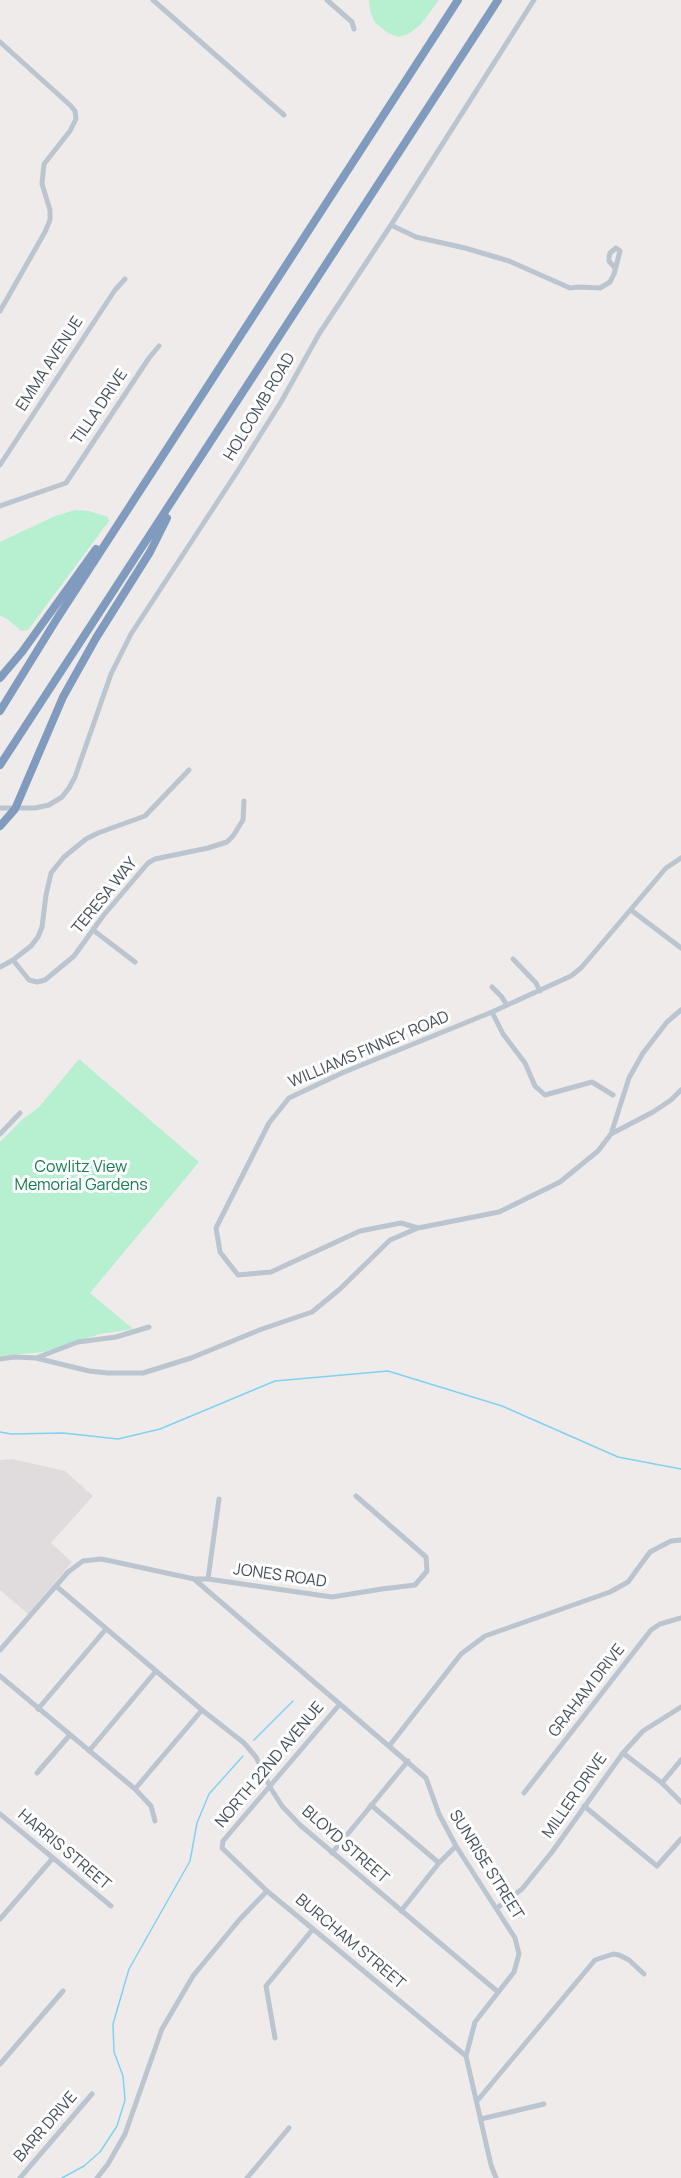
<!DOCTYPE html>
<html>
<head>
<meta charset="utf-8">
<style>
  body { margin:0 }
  canvas { display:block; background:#efebeb }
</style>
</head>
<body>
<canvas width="681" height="2178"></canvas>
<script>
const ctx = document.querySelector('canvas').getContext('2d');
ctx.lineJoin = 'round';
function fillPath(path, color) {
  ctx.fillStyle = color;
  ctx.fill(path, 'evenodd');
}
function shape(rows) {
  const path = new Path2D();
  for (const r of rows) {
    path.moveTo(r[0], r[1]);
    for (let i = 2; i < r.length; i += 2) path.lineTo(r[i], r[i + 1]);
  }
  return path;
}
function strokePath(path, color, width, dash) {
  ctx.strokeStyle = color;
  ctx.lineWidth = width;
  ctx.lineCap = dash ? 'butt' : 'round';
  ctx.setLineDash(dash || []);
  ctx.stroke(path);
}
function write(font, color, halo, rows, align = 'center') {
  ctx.font = font + ' Manrope,sans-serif';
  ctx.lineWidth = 6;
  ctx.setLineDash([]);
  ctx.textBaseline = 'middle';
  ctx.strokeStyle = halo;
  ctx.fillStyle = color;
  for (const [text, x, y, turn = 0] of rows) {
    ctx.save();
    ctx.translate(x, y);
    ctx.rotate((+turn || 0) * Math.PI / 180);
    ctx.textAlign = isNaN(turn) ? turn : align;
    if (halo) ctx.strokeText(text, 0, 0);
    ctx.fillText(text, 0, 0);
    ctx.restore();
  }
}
const education = shape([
  [12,1459,65,1471,93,1496,51,1543,72,1562,28,1614,0,1590,0,1460]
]);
const green = shape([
  [369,0,439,0,421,24,410,33,399,37,388,33,375,23,370,11],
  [75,510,89,511,108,517,109,521,28,630,21,631,6,618,0,616,0,542,55,516],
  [79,1059,199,1162,90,1293,133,1329,100,1334,44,1352,0,1356,0,1142,23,1119,39,1107]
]);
const stream = shape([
  [0,1432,11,1434,63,1433,118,1439,160,1429,275,1381,388,1371,502,1406,618,1457,681,1469],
  [254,1740,293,1701],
  [62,2178,84,2166,100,2152,117,2126,125,2100,123,2076,114,2052,113,2024,129,1969,190,1861,197,1823,209,1794,243,1756]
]);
const minor = shape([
  [153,0,284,115],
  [327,0,352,22,354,29],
  [0,42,70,105,75,111,76,119,70,131,44,164,42,184,50,210,50,220,45,232,0,311],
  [391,225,416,237,465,248,509,261,570,288,578,287,600,288,610,282,614,274,620,251,616,248,610,253,609,257,609,261,615,268],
  [0,465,115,290,125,279],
  [0,506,66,483,149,358,159,346],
  [0,808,35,808,49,805,62,797,69,788,75,777,111,674,131,634,237,472,281,402,319,334,391,225,534,0],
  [631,910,681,948],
  [93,930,135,962],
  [513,959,536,983,540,991],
  [13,960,29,980,37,982,45,980,74,956,103,916,148,863,155,859,208,848,227,842,233,836,243,820,244,801],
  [0,967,13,960,31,946,38,937,42,927,46,895,51,873,64,857,86,839,98,833,145,816,189,770],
  [492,987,501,996,507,1005],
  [492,1012,503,1034,525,1063,535,1086,545,1095,592,1082,613,1095],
  [0,1134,20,1113],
  [611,1134,653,1112,671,1100,681,1090],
  [418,1228,401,1223,360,1231,271,1272,238,1275,220,1252,216,1228,269,1123,289,1098,342,1073,492,1012,571,976,581,968,666,868,681,858],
  [36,1358,78,1342,116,1337,149,1327],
  [0,1359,14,1357,36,1358,89,1371,108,1373,143,1373,191,1358,262,1329,312,1312,340,1289,390,1240,418,1228,499,1212,560,1182,598,1151,611,1134,629,1078,643,1053,667,1022,681,1010],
  [194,1579,208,1579,332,1597,382,1589,415,1585,427,1571,426,1557,356,1496],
  [208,1579,219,1499],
  [56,1586,202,1710,244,1743,256,1757,270,1787,282,1806,300,1825,498,1992],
  [0,1650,68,1572,83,1561,101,1559,111,1561,194,1579,426,1778,439,1814,456,1846,515,1938,519,1954,514,1972,475,2022,466,2056,491,2165,496,2178],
  [0,1676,135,1789,151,1806,155,1821],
  [340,1704,223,1841,222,1848,267,1891,313,1929,466,2056],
  [38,1709,106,1629],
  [390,1745,461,1654,485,1636,610,1592,628,1582,650,1552,671,1541,681,1540],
  [89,1751,156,1671],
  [623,1753,662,1783,681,1802],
  [37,1773,69,1736],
  [662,1783,681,1760],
  [135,1789,202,1710],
  [524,1793,651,1630,660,1624,681,1618],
  [371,1805,439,1863],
  [584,1806,657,1866,681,1839],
  [0,1814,111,1906],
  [332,1853,408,1761],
  [497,1908,522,1889,552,1852,623,1753,643,1731,681,1707],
  [401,1911,439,1863,456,1846],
  [0,1919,53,1858],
  [275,2038,266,1986,313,1929],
  [0,2064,63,1991],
  [477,2101,595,1960,613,1954,619,1955,629,1960,644,1974],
  [481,2119,544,2104],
  [20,2178,92,2094],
  [97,2178,108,2164,125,2134,162,2029,193,1976,240,1919,267,1891],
  [247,2178,289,2128]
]);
const highway = shape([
  [0,678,22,652,96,549],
  [0,711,58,617,458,0],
  [0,765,498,0],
  [0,826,15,809,63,697,96,638,150,552,167,518]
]);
const streetNames = [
  ["EMMA AVENUE",50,364,-57],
  ["TILLA DRIVE",100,407,-56],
  ["HOLCOMB ROAD",260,407,-59],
  ["TERESA WAY",105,896,-51],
  ["WILLIAMS FINNEY ROAD",369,1050,-23],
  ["JONES ROAD",280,1576,8],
  ["GRAHAM DRIVE",587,1691,-52],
  ["NORTH 22ND AVENUE",270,1765,-50],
  ["MILLER DRIVE",575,1796,-55],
  ["BLOYD STREET",345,1845,41],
  ["HARRIS STREET",64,1850,40],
  ["SUNRISE STREET",486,1865,58],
  ["BURCHAM STREET",350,1942,40],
  ["BARR DRIVE",46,2127,-49]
];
const parkNames = [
  ["Cowlitz View",81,1168],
  ["Memorial Gardens",81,1186]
];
fillPath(education, '#e0dcdd');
fillPath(green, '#b6f0d0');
strokePath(stream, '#80d2f0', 1.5);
strokePath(minor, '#bbc5cf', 5);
strokePath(highway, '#809bbe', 8);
write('16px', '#434e5a', '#fff', streetNames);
write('16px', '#127d4d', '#fff', parkNames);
</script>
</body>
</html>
